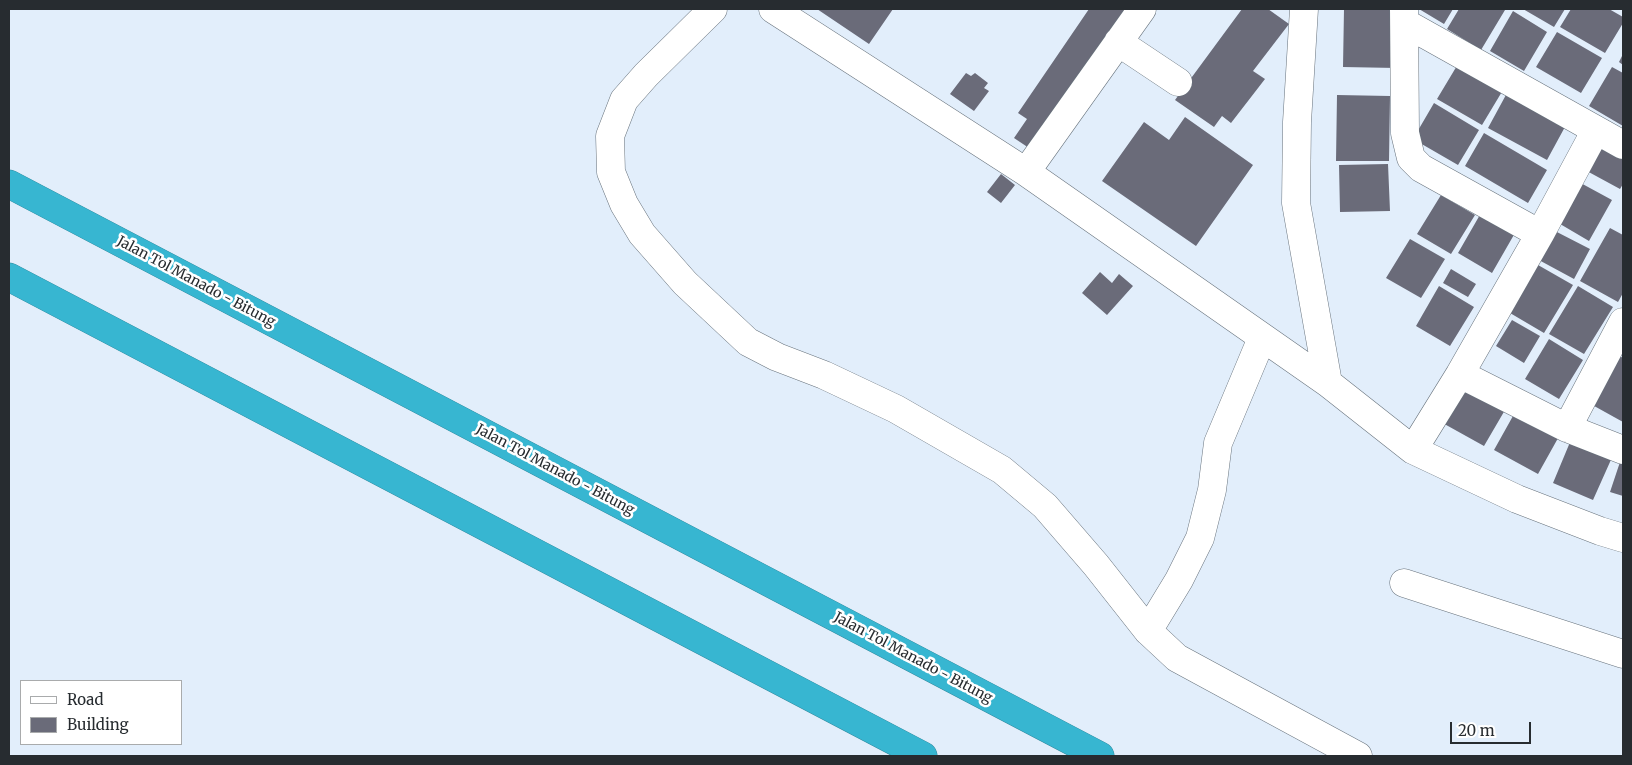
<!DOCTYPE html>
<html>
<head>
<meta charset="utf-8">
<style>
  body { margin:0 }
  #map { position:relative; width:1632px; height:765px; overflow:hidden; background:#e2eefb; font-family:Merriweather,serif }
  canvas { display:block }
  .frame { position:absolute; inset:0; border:10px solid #272c30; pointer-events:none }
  .legend { position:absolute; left:20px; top:680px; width:162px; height:65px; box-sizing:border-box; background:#fff; border:1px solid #a9abac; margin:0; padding:6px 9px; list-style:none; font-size:15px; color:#272c30 }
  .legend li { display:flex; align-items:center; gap:10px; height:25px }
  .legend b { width:25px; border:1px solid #a9abac }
  .scale { position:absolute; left:1450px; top:722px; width:81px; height:22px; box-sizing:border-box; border:2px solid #272c30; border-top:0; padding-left:6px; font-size:15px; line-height:18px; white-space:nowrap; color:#272c30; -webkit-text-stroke:4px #fff; paint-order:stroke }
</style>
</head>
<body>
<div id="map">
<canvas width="1632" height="765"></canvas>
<div class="frame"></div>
<ul class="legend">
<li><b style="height:6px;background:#fff"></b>Road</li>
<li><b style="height:14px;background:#6a6b79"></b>Building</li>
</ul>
<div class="scale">20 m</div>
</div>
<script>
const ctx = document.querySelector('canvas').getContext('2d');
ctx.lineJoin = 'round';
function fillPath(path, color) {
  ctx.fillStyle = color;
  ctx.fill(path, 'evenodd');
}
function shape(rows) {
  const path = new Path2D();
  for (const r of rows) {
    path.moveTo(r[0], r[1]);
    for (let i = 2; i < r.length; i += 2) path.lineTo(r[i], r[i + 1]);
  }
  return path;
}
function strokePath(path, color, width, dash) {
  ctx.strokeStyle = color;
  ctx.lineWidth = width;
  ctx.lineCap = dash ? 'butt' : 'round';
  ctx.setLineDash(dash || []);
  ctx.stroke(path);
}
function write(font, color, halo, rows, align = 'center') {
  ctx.font = font + ' Merriweather,serif';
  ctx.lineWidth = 5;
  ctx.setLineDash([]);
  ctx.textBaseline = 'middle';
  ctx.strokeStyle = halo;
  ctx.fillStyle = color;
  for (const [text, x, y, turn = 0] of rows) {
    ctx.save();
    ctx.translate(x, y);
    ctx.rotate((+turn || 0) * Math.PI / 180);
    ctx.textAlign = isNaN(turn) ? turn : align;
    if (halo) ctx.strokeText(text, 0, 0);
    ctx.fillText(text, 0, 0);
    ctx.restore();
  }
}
const building = shape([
  [817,9,893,9,869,44],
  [1089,9,1128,9,1032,150,1014,138,1027,119,1018,113],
  [1242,9,1268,9,1289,24,1253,71,1265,79,1231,123,1222,116,1214,127,1175,100],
  [1344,9,1397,9,1397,68,1343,67],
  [1419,9,1453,9,1444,24],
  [1459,9,1502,9,1505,10,1481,50,1447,29],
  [1523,9,1565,9,1554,27],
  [1571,9,1609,9,1623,17,1623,23,1605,53,1560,27],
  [1513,11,1547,32,1524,71,1490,51],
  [1557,32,1602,58,1581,93,1536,67],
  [1623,54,1623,65,1619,62],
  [1458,64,1503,90,1482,125,1437,99],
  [1612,67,1623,73,1623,126,1589,106],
  [966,73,971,76,975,73,988,83,984,88,989,91,974,111,950,94],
  [1507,93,1566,125,1547,160,1488,128],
  [1337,95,1390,96,1389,161,1336,161],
  [1434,103,1479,130,1458,165,1413,139],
  [1185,117,1253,165,1196,246,1102,181,1144,122,1169,140],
  [1484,133,1547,170,1528,203,1465,166],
  [1602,140,1623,152,1623,184,1620,189,1585,170],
  [1388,164,1390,211,1340,212,1339,165],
  [1001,174,1015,185,1001,203,987,192],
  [1577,181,1612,200,1589,241,1555,221],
  [1441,195,1475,215,1451,254,1417,234],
  [1481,213,1515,233,1492,273,1458,253],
  [1610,228,1623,235,1623,293,1618,302,1580,281],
  [1553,230,1590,249,1574,279,1537,259],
  [1410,239,1445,259,1421,298,1386,278],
  [1538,265,1573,285,1544,333,1510,313],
  [1451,269,1476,284,1468,297,1443,283],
  [1100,272,1112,283,1119,274,1133,286,1107,315,1082,293],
  [1439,286,1474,307,1450,346,1416,326],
  [1578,286,1613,307,1584,354,1549,334],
  [1512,320,1540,336,1524,363,1496,346],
  [1549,339,1583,360,1559,399,1525,379],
  [1614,353,1623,358,1623,422,1587,402],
  [1459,385,1505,410,1484,446,1439,421],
  [1518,407,1562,431,1538,474,1494,450],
  [1573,435,1614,453,1593,500,1553,483],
  [1622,456,1623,457,1623,496,1610,492]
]);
const minor = shape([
  [713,9,646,75,624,100,610,136,611,172,624,204,642,234,685,283,748,342,777,357,824,375,896,409,1002,470,1045,506,1096,565,1148,631,1177,658,1358,756],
  [773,9,1026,172,1328,383,1413,450,1517,499,1600,531,1623,538],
  [1304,9,1297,122,1296,203,1328,383],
  [1404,9,1405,133,1411,158,1421,168,1540,234],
  [1405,23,1623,145],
  [1118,42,1178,82],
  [1596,130,1540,234,1460,374,1567,428,1623,450],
  [1026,172,1142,9],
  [1567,428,1623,322],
  [1413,450,1460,374],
  [1404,583,1623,654],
  [1148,631,1179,580,1200,538,1212,490,1218,443,1262,338]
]);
const highway = shape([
  [9,184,1100,756],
  [9,277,923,756]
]);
const streetNames = [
  ["Jalan Tol Manado - Bitung",196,282,28],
  ["Jalan Tol Manado - Bitung",555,470,28],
  ["Jalan Tol Manado - Bitung",913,658,28]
];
fillPath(building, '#6a6b79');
strokePath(minor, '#68737d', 29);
strokePath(highway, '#318699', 29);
strokePath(minor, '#fff', 28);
strokePath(highway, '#37b6d1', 28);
write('14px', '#272c30', '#fff', streetNames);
</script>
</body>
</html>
